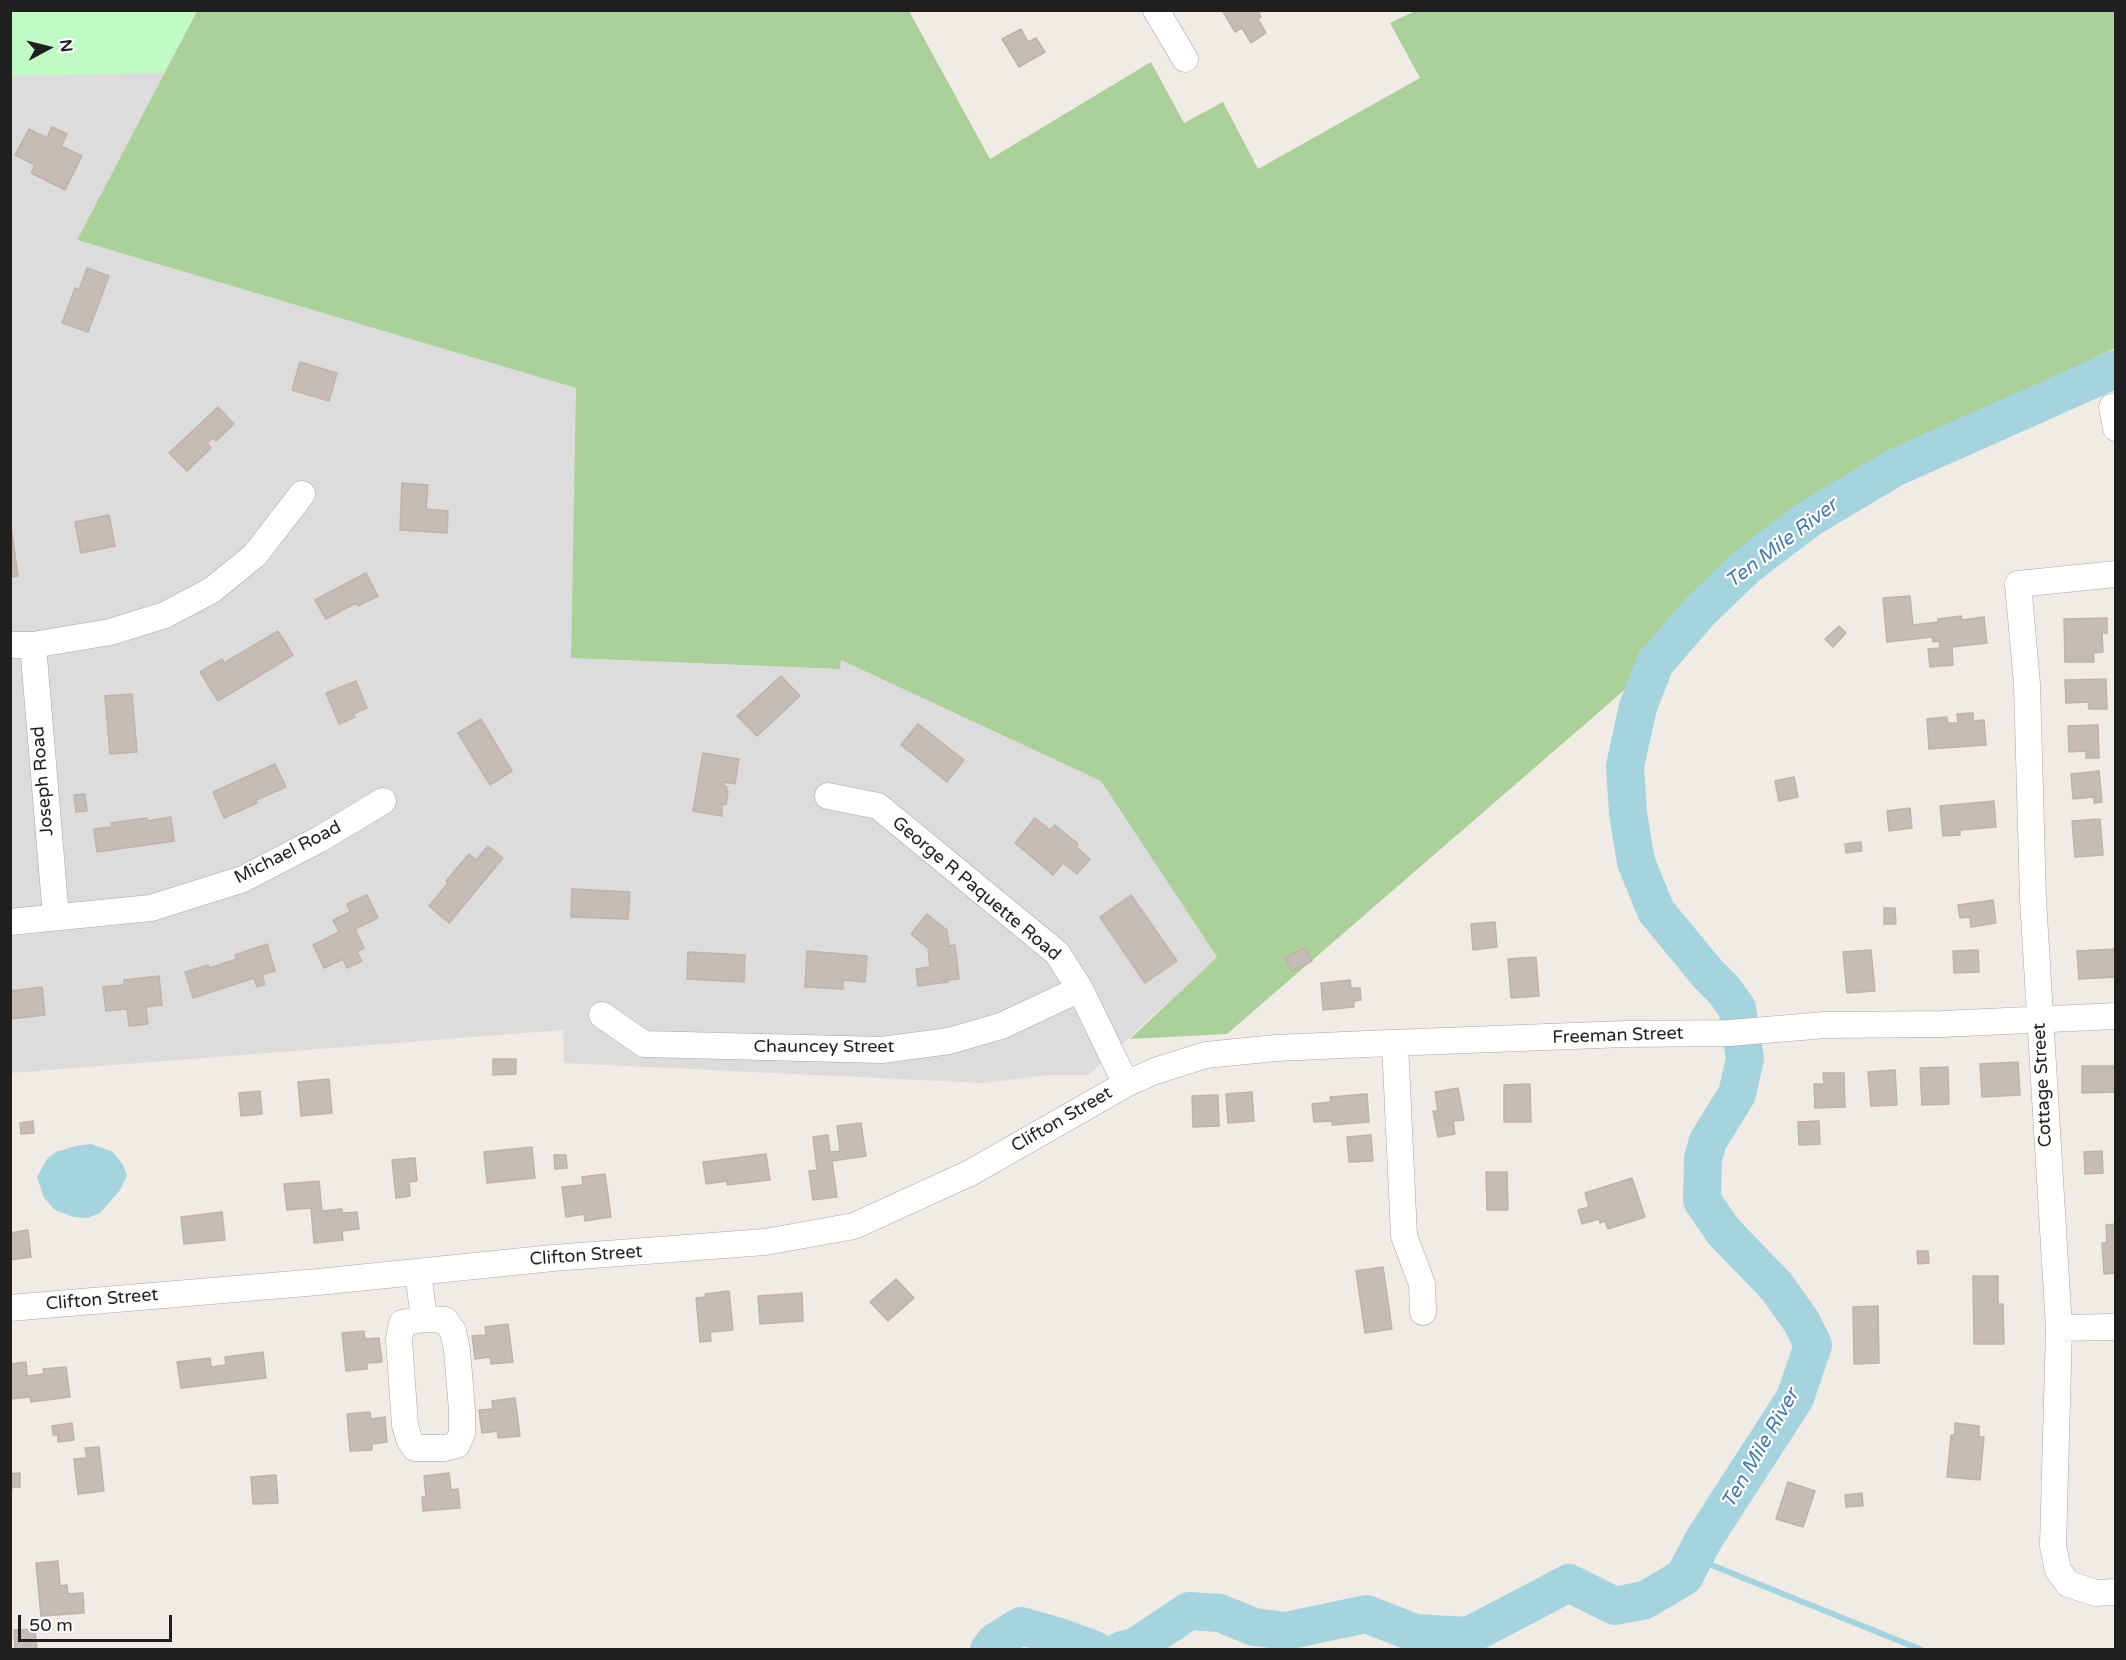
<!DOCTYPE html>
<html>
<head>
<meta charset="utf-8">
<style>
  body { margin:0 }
  #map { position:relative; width:2126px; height:1660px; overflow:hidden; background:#f0ece5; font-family:"Varela Round",sans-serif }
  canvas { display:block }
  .frame { position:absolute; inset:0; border:12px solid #1f1f1f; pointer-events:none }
  .north { position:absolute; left:18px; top:18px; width:60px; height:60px; -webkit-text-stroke:4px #fff; paint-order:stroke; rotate:83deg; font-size:16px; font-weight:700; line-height:24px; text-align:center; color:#1f1f1f }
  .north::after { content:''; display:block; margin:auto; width:21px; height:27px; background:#1f1f1f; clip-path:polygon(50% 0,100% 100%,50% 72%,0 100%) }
  .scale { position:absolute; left:18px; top:1615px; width:154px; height:27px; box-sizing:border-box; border:3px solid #1f1f1f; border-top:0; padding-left:8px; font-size:18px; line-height:21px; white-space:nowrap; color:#1f1f1f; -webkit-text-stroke:4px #fff; paint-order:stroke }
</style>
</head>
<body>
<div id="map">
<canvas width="2126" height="1660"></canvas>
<div class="frame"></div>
<div class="north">N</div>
<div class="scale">50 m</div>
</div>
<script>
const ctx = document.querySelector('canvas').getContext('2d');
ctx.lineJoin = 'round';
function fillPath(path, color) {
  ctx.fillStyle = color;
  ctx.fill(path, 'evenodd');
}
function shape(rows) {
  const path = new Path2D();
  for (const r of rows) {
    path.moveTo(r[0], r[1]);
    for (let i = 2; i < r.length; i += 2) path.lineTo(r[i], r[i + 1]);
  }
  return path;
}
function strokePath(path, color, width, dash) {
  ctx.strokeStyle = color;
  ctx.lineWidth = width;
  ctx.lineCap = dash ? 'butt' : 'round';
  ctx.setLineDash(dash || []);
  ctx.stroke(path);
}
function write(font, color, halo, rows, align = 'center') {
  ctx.font = font + ' "Varela Round",sans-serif';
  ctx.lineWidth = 4.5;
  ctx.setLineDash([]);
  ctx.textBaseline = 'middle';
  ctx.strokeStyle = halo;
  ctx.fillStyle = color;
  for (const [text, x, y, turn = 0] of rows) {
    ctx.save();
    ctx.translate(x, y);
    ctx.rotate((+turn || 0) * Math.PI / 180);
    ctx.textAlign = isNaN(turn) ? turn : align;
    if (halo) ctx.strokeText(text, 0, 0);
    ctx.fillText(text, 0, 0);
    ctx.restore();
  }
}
const residential = shape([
  [11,11,197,11,77,240,577,388,571,658,839,669,841,660,1102,781,1217,957,1089,1075,1048,1075,984,1083,564,1063,563,1030,11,1073]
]);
const forest = shape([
  [197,11,909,11,990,159,1151,62,1184,123,1223,102,1258,169,1420,78,1390,23,1415,11,2115,11,2115,348,1973,418,1913,460,1703,622,1227,1034,1130,1039,1217,957,1101,781,841,660,840,669,571,658,576,388,77,240]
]);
const park = shape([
  [10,11,11,10,197,11,164,73,11,76]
]);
const water = shape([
  [91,1144,113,1152,123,1165,127,1176,120,1190,100,1213,88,1218,74,1217,55,1210,44,1198,37,1177,47,1159,56,1152,76,1146]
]);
const stream = shape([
  [1694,1558,1922,1650]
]);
const river = shape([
  [989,1650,995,1642,1021,1626,1060,1637,1095,1650],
  [1122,1650,1135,1647,1189,1611,1220,1613,1254,1627,1286,1631,1366,1614,1415,1633,1468,1636,1569,1583,1615,1606,1645,1600,1684,1577,1704,1539,1795,1398,1813,1345,1801,1321,1776,1286,1723,1231,1702,1200,1703,1159,1708,1141,1737,1094,1745,1059,1737,1008,1723,989,1708,974,1656,911,1636,862,1628,813,1625,766,1638,707,1655,663,1700,611,1748,565,1810,518,1894,468,2116,369]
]);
const building = shape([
  [1222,10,1258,10,1261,17,1258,19,1266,33,1251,43,1242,28,1235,32,1222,10],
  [1021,29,1028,42,1036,38,1045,52,1019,67,1002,39,1021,29],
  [52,127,67,134,61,146,82,156,65,190,31,173,35,165,15,155,29,129,47,138,52,127],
  [87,268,109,276,88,332,62,323,75,288,79,290,87,268],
  [300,362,337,373,329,401,292,390,300,362],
  [218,407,234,424,216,441,213,438,207,443,211,448,187,471,169,453,218,407],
  [402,483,428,485,426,509,448,511,447,533,400,530,402,483],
  [109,515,115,546,81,553,75,522,109,515],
  [10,519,18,576,10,577,10,519],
  [366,573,378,596,358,606,356,603,326,619,315,600,366,573],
  [1910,596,1913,625,1938,622,1938,619,1961,616,1962,620,1984,617,1987,643,1952,647,1953,665,1930,667,1928,649,1940,648,1939,641,1933,642,1932,637,1887,642,1883,598,1910,596],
  [2107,618,2107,633,2102,633,2103,652,2093,653,2094,662,2065,662,2064,619,2107,618],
  [1839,626,1846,633,1833,647,1825,639,1839,626],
  [278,631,293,655,218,701,200,672,222,659,224,663,278,631],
  [781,676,800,696,757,736,737,716,781,676],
  [2106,679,2107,709,2089,709,2088,702,2066,703,2065,680,2106,679],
  [356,681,367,708,353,714,355,717,339,724,326,693,356,681],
  [132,694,137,752,110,754,105,696,132,694],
  [1973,713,1973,721,1984,720,1986,745,1929,749,1927,719,1947,717,1948,723,1958,723,1957,714,1973,713],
  [481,719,512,771,490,785,458,733,481,719],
  [918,724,964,760,947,782,901,745,918,724],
  [2098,725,2099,758,2086,758,2086,751,2069,752,2068,726,2098,725],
  [703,753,739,759,735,784,725,782,724,786,727,787,726,791,728,791,726,805,722,804,722,816,693,811,703,753],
  [275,764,286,787,256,800,257,803,224,818,213,792,275,764],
  [2099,771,2102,802,2094,803,2094,797,2073,799,2071,774,2099,771],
  [1794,777,1798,797,1779,801,1775,781,1794,777],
  [85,794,87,811,76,812,74,795,85,794],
  [1994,801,1996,827,1960,830,1960,835,1943,836,1940,806,1994,801],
  [1910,808,1912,828,1889,831,1887,811,1910,808],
  [171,817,174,841,97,852,94,829,111,827,111,823,147,818,147,821,171,817],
  [1035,818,1050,830,1055,825,1078,844,1076,847,1090,859,1077,874,1063,863,1053,875,1015,843,1035,818],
  [2100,819,2103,855,2075,857,2072,821,2100,819],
  [1861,842,1862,851,1846,853,1845,844,1861,842],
  [488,846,503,858,449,923,429,906,448,883,446,881,469,854,476,860,488,846],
  [572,889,630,892,628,919,571,917,572,889],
  [367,895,378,918,355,929,364,948,357,952,362,961,347,968,343,959,324,968,313,945,339,932,333,920,350,912,347,904,367,895],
  [1131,895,1177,961,1145,983,1100,917,1131,895],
  [1993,900,1996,923,1971,927,1970,917,1960,918,1958,905,1993,900],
  [1884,908,1895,908,1896,924,1884,924,1884,908],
  [927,914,947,930,949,946,955,945,959,979,948,980,948,982,918,986,916,969,930,967,928,948,911,934,927,914],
  [1495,922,1497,947,1473,950,1471,924,1495,922],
  [267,944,275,971,262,975,265,984,257,987,254,978,193,998,185,972,208,965,209,968,237,959,235,955,267,944],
  [1305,948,1312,961,1292,971,1285,958,1305,948],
  [2116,949,2116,977,2079,979,2077,951,2116,949],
  [1871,950,1875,991,1847,993,1843,952,1871,950],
  [1978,950,1979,972,1954,973,1953,951,1978,950],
  [807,951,867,956,865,982,843,980,843,989,805,987,807,951],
  [688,952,745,955,744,982,687,979,688,952],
  [1536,957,1539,996,1511,998,1508,959,1536,957],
  [159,976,162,1005,146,1007,148,1024,129,1026,127,1009,106,1011,103,987,124,985,124,980,159,976],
  [1350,980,1351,988,1360,988,1361,1000,1354,1001,1354,1007,1323,1010,1321,983,1350,980],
  [42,987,45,1015,10,1019,10,991,42,987],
  [493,1059,516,1059,516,1074,493,1075,493,1059],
  [2018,1062,2020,1095,1982,1097,1980,1064,2018,1062],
  [2082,1066,2116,1066,2116,1092,2082,1093,2082,1066],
  [1948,1067,1949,1104,1922,1105,1920,1068,1948,1067],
  [1895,1070,1897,1105,1871,1106,1868,1072,1895,1070],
  [1823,1073,1844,1073,1845,1107,1815,1108,1814,1084,1824,1084,1823,1073],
  [329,1079,332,1113,301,1116,298,1082,329,1079],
  [1530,1084,1531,1122,1504,1122,1504,1085,1530,1084],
  [1458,1088,1464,1120,1453,1121,1455,1134,1438,1137,1433,1111,1438,1111,1435,1092,1458,1088],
  [260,1091,262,1114,241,1116,239,1093,260,1091],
  [1252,1092,1254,1121,1228,1123,1226,1094,1252,1092],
  [1367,1094,1369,1122,1332,1125,1332,1121,1314,1122,1312,1104,1331,1102,1330,1097,1367,1094],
  [1218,1095,1219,1126,1193,1127,1192,1096,1218,1095],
  [33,1121,34,1133,21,1134,20,1123,33,1121],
  [1819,1121,1820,1144,1799,1145,1798,1122,1819,1121],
  [861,1123,866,1156,832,1161,837,1197,813,1200,809,1171,817,1170,813,1137,828,1135,830,1152,840,1151,837,1126,861,1123],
  [1371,1135,1373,1161,1349,1162,1347,1137,1371,1135],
  [532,1147,535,1178,487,1183,484,1152,532,1147],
  [2102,1151,2103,1173,2085,1174,2084,1152,2102,1151],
  [766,1154,770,1180,727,1185,727,1181,706,1184,703,1162,766,1154],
  [554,1155,566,1155,567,1168,555,1169,554,1155],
  [415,1158,417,1181,409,1182,410,1196,396,1198,392,1160,415,1158],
  [1486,1172,1507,1172,1508,1210,1487,1210,1486,1172],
  [605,1174,611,1217,585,1221,584,1214,566,1217,562,1187,583,1185,582,1177,605,1174],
  [1632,1178,1645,1217,1608,1229,1605,1221,1600,1223,1599,1219,1582,1224,1578,1210,1589,1207,1585,1193,1632,1178],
  [319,1181,322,1211,342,1209,342,1213,357,1212,359,1229,342,1231,343,1240,314,1243,311,1208,287,1210,284,1184,319,1181],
  [222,1212,225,1240,184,1244,181,1217,222,1212],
  [2116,1224,2116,1273,2104,1274,2102,1243,2107,1243,2106,1225,2116,1224],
  [28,1230,31,1257,10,1260,10,1233,28,1230],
  [1917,1251,1928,1251,1929,1263,1918,1264,1917,1251],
  [1383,1267,1392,1329,1365,1333,1356,1271,1383,1267],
  [1973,1276,1998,1276,1998,1304,2003,1304,2004,1344,1974,1344,1973,1276],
  [896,1279,914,1298,888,1321,870,1302,896,1279],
  [729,1291,733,1330,710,1332,711,1341,700,1342,696,1298,706,1297,705,1294,729,1291],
  [802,1293,803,1321,760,1324,758,1296,802,1293],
  [1878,1306,1879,1363,1854,1364,1853,1307,1878,1306],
  [508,1324,513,1362,491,1364,490,1357,475,1359,472,1336,486,1335,485,1327,508,1324],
  [364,1331,365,1339,379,1338,382,1362,367,1363,367,1369,346,1371,342,1333,364,1331],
  [263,1352,266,1378,181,1388,177,1362,210,1358,211,1367,226,1365,225,1357,263,1352],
  [26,1362,27,1376,44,1374,43,1369,66,1367,70,1397,31,1402,30,1397,10,1399,10,1364,26,1362],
  [515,1398,520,1436,498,1438,497,1431,482,1433,479,1410,493,1409,492,1401,515,1398],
  [370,1412,371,1419,385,1417,387,1442,372,1444,372,1450,350,1451,347,1414,370,1412],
  [72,1423,74,1440,58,1442,58,1435,53,1435,52,1426,72,1423],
  [1955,1423,1979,1426,1979,1437,1984,1437,1980,1480,1947,1477,1951,1435,1955,1435,1955,1423],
  [99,1447,104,1491,78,1494,74,1459,87,1458,85,1448,99,1447],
  [20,1473,20,1487,12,1487,10,1502,10,1474,20,1473],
  [449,1473,451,1490,458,1489,460,1508,423,1511,422,1497,426,1497,424,1476,449,1473],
  [276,1475,278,1503,253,1504,251,1477,276,1475],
  [1788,1482,1815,1491,1803,1527,1776,1519,1788,1482],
  [1862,1493,1863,1506,1846,1507,1845,1495,1862,1493],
  [58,1561,60,1586,67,1585,68,1594,83,1593,84,1613,41,1616,36,1563,58,1561],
  [35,1629,37,1649,15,1650,14,1630,35,1629]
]);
const minor = shape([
  [1156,10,1185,59],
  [2112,407,2116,428],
  [2116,574,2018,584,2027,684,2033,899,2059,1328,2053,1546,2058,1570,2068,1584,2096,1593,2116,1592],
  [10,645,33,645,110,632,165,615,212,590,255,555,302,494],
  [33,645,56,917],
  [828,796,878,806,1057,953,1080,989,1126,1084],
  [10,922,151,908,243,879,320,839,383,801],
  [602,1015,644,1044,882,1050,949,1041,1001,1026,1080,989],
  [1395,1043,1404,1236,1422,1284,1423,1312],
  [418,1272,424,1319,445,1320,453,1331,457,1350,462,1410,462,1433,457,1445,445,1448,415,1448,409,1439,405,1425,399,1340,402,1323,424,1319],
  [10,1308,318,1282,553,1258,765,1242,854,1226,970,1173,1126,1084,1155,1071,1206,1055,1276,1048,1390,1043,1625,1034,1730,1033,1825,1025,1942,1024,2116,1016],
  [2059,1328,2116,1327]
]);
const streetNames = [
  ["Joseph Road",43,781,-95],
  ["Michael Road",288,853,-27],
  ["George R Paquette Road",976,889,40],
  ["Freeman Street",1618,1036,-2],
  ["Chauncey Street",824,1047],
  ["Cottage Street",2043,1085,-93],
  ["Clifton Street",1062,1120,-30],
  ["Clifton Street",586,1256,-4],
  ["Clifton Street",102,1300,-5]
];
const waterNames = [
  ["Ten Mile River",1782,544,-37],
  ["Ten Mile River",1761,1449,-60]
];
fillPath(residential, '#dddcdc');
fillPath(forest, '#abd099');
fillPath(park, '#c2fac5');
fillPath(water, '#a5d3de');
strokePath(stream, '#a5d3de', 6);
strokePath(river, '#a5d3de', 38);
fillPath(building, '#c5bcb5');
strokePath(building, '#c2b2a7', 1.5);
strokePath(minor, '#a6a6a6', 27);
strokePath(minor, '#fff', 26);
write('18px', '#1f1f1f', '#fff', streetNames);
write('italic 20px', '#467ba9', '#fff', waterNames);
</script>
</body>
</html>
